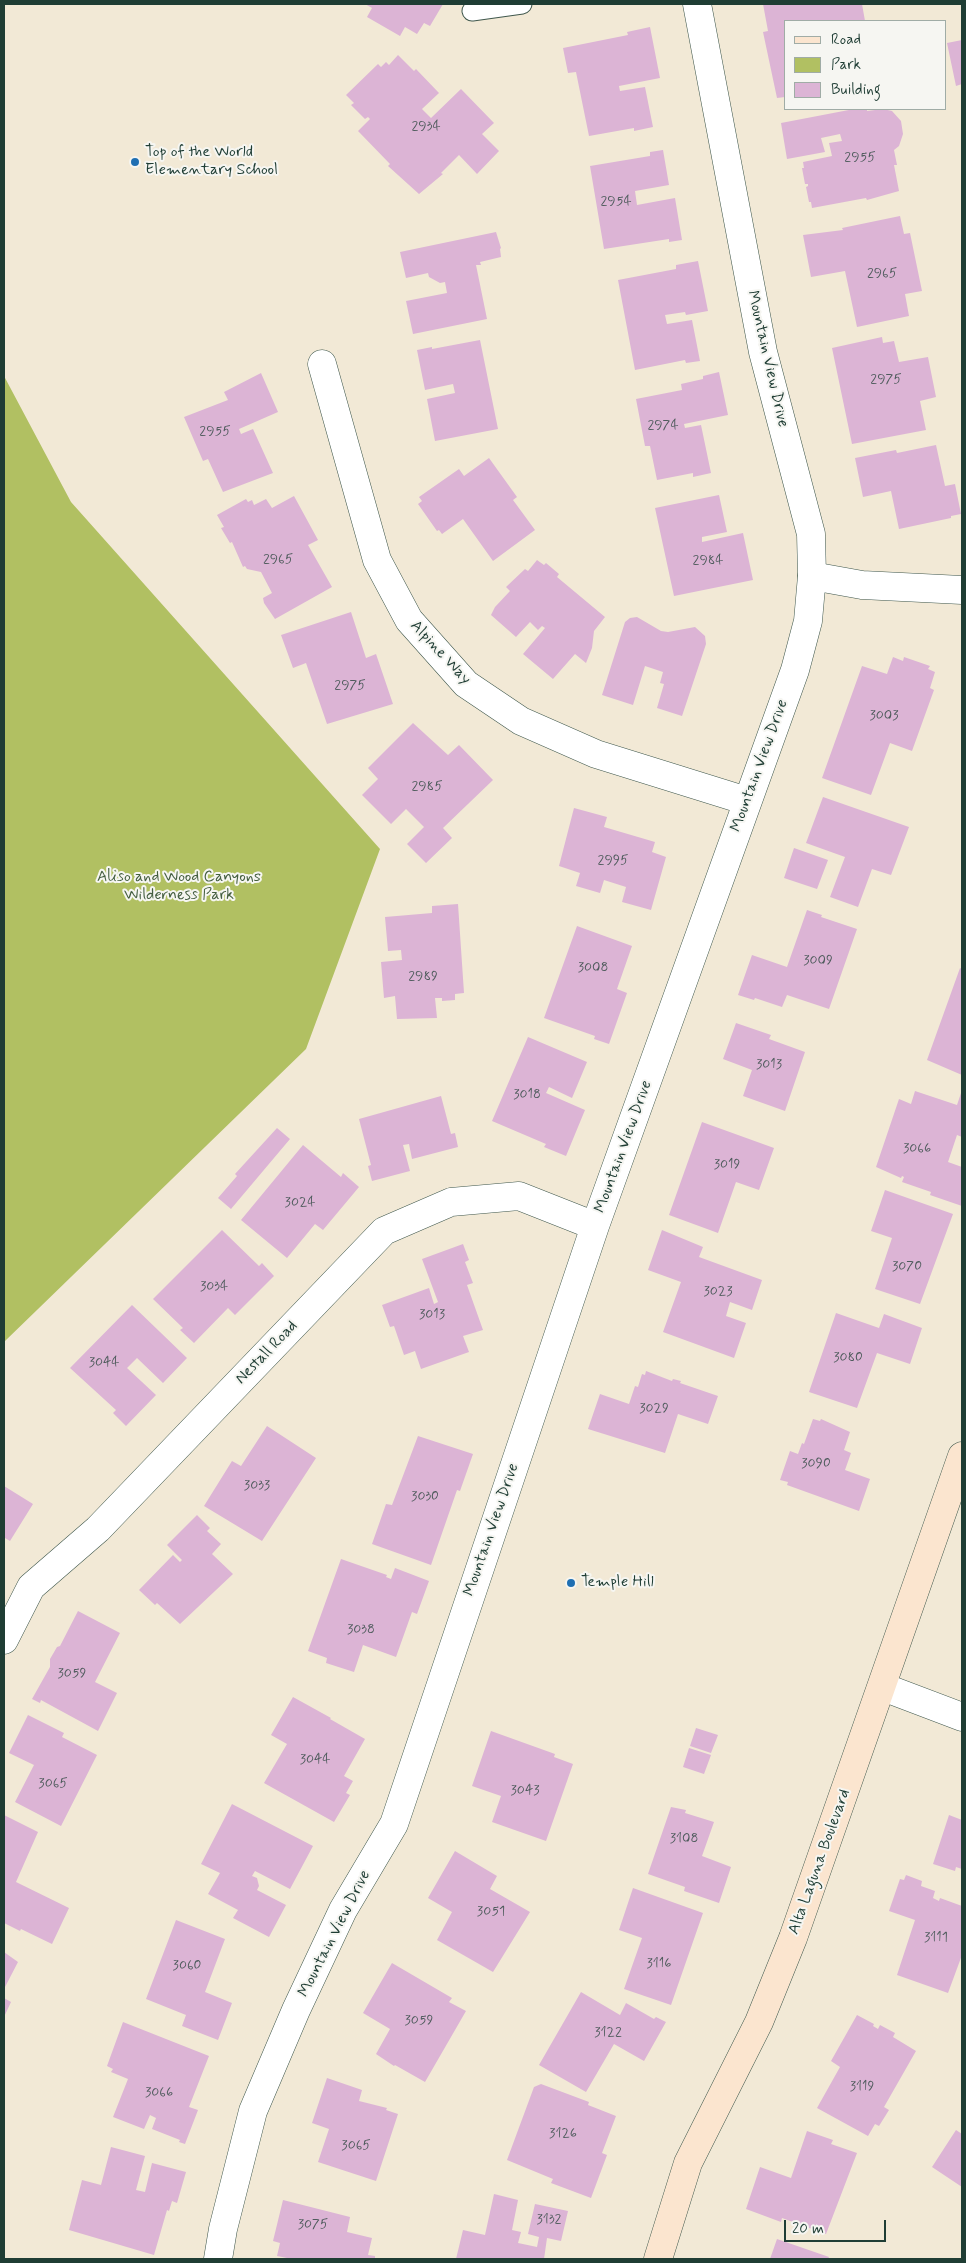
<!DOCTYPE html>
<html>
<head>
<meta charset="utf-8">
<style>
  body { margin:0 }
  #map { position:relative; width:966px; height:2263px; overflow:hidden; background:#f2e9d6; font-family:Mynerve,sans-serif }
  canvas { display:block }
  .frame { position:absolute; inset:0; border:5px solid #1f3d34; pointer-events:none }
  .legend { position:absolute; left:784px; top:20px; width:162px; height:90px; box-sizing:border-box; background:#f6f6f2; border:1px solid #a0aca6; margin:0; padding:6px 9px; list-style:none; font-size:15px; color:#1f3d34 }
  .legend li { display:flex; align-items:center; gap:10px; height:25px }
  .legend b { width:25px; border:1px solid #a0aca6 }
  .scale { position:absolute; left:784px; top:2220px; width:102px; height:22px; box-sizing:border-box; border:2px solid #1f3d34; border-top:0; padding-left:6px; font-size:15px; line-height:18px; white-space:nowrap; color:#1f3d34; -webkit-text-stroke:4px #f6f6f2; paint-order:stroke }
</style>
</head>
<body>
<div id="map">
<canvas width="966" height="2263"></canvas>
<div class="frame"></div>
<ul class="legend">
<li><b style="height:6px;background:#fbe5cf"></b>Road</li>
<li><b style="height:14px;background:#b1c062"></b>Park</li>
<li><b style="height:14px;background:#dcb4d5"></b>Building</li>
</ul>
<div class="scale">20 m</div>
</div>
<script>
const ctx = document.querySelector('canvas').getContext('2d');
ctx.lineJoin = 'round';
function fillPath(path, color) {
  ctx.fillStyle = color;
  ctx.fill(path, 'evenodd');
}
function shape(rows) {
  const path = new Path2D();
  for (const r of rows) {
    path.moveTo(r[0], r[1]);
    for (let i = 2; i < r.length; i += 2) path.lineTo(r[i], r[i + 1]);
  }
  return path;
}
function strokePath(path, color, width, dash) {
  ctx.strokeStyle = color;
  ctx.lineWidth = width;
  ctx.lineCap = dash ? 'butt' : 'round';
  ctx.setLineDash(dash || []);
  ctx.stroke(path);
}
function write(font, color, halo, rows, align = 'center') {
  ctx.font = font + ' Mynerve,sans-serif';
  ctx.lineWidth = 4;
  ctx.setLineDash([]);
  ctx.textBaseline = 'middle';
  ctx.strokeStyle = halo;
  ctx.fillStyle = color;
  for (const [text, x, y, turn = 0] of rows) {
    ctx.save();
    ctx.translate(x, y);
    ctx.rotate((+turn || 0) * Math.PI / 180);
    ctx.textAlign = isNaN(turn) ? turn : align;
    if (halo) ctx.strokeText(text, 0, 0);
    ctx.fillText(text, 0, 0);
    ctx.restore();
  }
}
const green = shape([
  [4,376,71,502,380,849,306,1049,4,1342]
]);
const building = shape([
  [365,4,443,4,430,26,424,23,417,34,405,27,400,36,367,17,372,8],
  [763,4,862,4,865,21,785,21,785,97,777,98,763,32,768,31],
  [650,27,660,78,619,86,620,91,645,87,653,127,634,131,634,128,589,136,576,72,568,73,563,48,628,35,627,32],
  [962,40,962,84,956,86,947,43],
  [398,55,414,71,416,69,439,93,422,109,431,118,461,89,494,123,482,134,499,151,477,174,459,155,441,173,443,174,419,194,388,166,390,164,358,131,370,119,368,117,365,119,351,105,354,103,346,95,378,64,381,67,386,62,389,65],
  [854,109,867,109,867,111,883,109,892,111,901,121,903,134,899,146,894,150,897,165,894,165,899,191,867,200,866,198,812,208,811,202,809,202,806,187,808,186,808,184,805,184,802,168,804,168,803,162,832,156,829,143,842,141,840,134,821,138,825,152,787,159,781,123],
  [663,150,669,185,635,191,637,205,675,198,682,240,669,242,669,239,604,249,590,166,650,156,650,152],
  [900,216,904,234,910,233,922,291,905,294,909,316,857,327,845,271,811,277,803,235,843,230,842,228],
  [496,232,501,248,500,249,501,257,480,262,481,265,476,265,487,319,413,334,406,301,447,293,445,282,440,283,429,277,428,273,406,278,400,252],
  [698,261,708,311,686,315,685,312,665,315,667,324,692,320,700,361,686,363,685,360,635,370,618,280,676,269,676,265],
  [882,337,883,343,894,341,899,362,928,357,936,397,920,401,926,430,852,444,832,348],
  [480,340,498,429,435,441,427,399,455,393,453,384,425,390,417,350,432,347,432,349],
  [719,372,728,415,684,424,685,428,701,425,711,473,693,477,693,473,657,480,650,446,645,446,636,399,682,390,681,384,703,379,703,376],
  [261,373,278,412,239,429,241,434,253,429,273,473,223,492,208,459,203,461,184,417,228,400,224,392],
  [936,445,945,486,955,484,961,514,951,516,951,518,899,529,891,491,863,497,855,458,896,450,897,453],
  [489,458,517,497,513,500,535,530,493,561,463,519,442,534,439,530,437,531,418,504,422,501,419,497,459,469,464,476],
  [719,495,727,532,702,537,702,542,743,533,753,580,674,596,655,508],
  [294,496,318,540,308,545,332,587,275,619,264,603,263,598,272,593,261,572,247,569,245,566,243,567,232,542,230,543,221,528,224,527,217,515,246,499,248,502,252,500,254,505,266,499,272,508],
  [537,560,544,565,546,563,559,574,557,577,605,617,594,631,592,648,586,663,575,654,553,679,523,654,545,628,542,626,538,630,530,622,516,637,491,615,495,607,510,591,506,587,525,569,528,571],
  [351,612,366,658,376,654,393,704,327,724,306,663,293,668,281,635],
  [637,617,661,631,668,632,695,627,705,636,706,644,682,716,657,708,664,684,660,683,663,672,645,666,633,705,602,695,625,622,630,618],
  [893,657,903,661,904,657,930,666,928,669,935,672,930,688,934,690,912,751,890,743,871,795,822,778,862,666,887,674],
  [413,723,448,755,459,745,493,780,443,828,452,838,426,863,407,844,424,827,406,809,391,824,362,795,378,779,368,768],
  [823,797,909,827,891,875,872,869,858,907,830,897,845,857,806,843],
  [574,808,607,817,604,827,655,842,652,852,666,857,651,910,622,902,626,887,604,880,600,893,576,886,580,873,559,866],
  [794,848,828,860,817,889,784,878],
  [458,904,464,993,455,994,455,1000,442,1001,442,998,435,998,437,1018,397,1019,395,996,384,998,381,962,402,960,401,950,388,951,385,917,432,913,432,906],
  [807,910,822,915,821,917,857,929,829,1009,787,995,782,1007,755,998,754,1000,738,995,752,955,787,967],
  [577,926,632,946,617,989,627,993,609,1044,594,1039,595,1036,544,1018],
  [960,968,962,969,962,1075,927,1060],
  [736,1023,771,1035,769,1039,805,1052,785,1111,743,1096,752,1070,723,1059],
  [528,1037,587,1062,572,1098,549,1087,546,1093,585,1110,566,1156,544,1147,546,1144,492,1121],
  [962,1090,962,1137,957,1135,948,1162,962,1167,962,1206,930,1195,931,1192,902,1182,904,1177,902,1176,901,1178,876,1167,899,1099,911,1104,915,1091,957,1105],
  [441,1096,451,1134,455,1133,458,1147,412,1159,409,1144,403,1145,410,1171,372,1181,368,1166,371,1165,359,1119],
  [702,1122,774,1148,759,1190,736,1182,718,1233,669,1215],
  [277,1128,290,1139,231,1209,218,1198,237,1176,235,1174],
  [303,1145,341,1177,343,1173,359,1187,323,1230,315,1224,287,1258,241,1220],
  [885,1190,953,1214,920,1304,875,1289,892,1238,871,1231],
  [222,1230,259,1266,262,1263,274,1276,235,1315,228,1308,194,1343,180,1330,183,1328,153,1299],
  [662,1230,703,1247,699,1257,762,1280,752,1310,730,1302,726,1316,746,1323,734,1358,663,1332,681,1282,648,1270],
  [463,1244,469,1260,465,1262,473,1283,467,1285,483,1330,463,1336,469,1352,421,1369,415,1351,404,1355,394,1326,390,1327,382,1305,429,1288,434,1304,438,1302,422,1259],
  [132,1305,187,1358,163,1383,137,1358,127,1368,156,1395,126,1426,113,1413,116,1410,70,1368],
  [836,1313,879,1328,884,1314,922,1328,910,1364,877,1353,857,1408,809,1392],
  [646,1371,672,1381,673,1379,681,1381,680,1383,718,1396,708,1424,678,1414,665,1453,588,1429,600,1394,629,1404,635,1386,638,1387,642,1374,645,1375],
  [813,1419,820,1421,821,1419,850,1432,844,1450,851,1453,845,1470,870,1479,859,1511,787,1485,788,1482,780,1480,790,1451,798,1454,802,1443,804,1444],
  [267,1426,316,1458,262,1541,204,1506,232,1461,241,1466],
  [418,1436,473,1454,460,1491,457,1490,431,1565,372,1544,386,1504,392,1505],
  [4,1486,33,1504,10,1541,5,1538,4,1540],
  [197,1515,210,1528,207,1531,221,1544,212,1554,233,1574,180,1624,157,1603,155,1605,139,1590,173,1555,180,1562,182,1560,167,1545],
  [341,1559,387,1575,386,1577,391,1579,395,1568,429,1581,417,1614,412,1612,396,1657,363,1645,354,1672,326,1663,327,1658,308,1651],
  [78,1611,120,1633,95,1682,117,1693,98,1731,41,1700,40,1703,32,1699,50,1667,50,1659,57,1647,60,1646],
  [293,1697,331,1718,330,1719,365,1739,344,1776,353,1781,346,1793,350,1795,334,1822,264,1783,287,1744,271,1735],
  [28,1715,64,1733,62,1737,97,1755,61,1826,15,1802,34,1765,9,1753],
  [696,1728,718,1735,711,1753,690,1746],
  [491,1731,555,1754,554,1757,573,1764,546,1841,492,1822,501,1796,472,1786],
  [689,1748,711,1755,704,1774,683,1767],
  [232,1804,313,1846,290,1889,255,1871,252,1876,257,1878,259,1886,257,1890,286,1905,269,1937,233,1918,238,1910,208,1894,220,1873,201,1864],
  [671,1807,686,1810,685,1813,714,1822,702,1856,731,1867,719,1903,684,1891,685,1887,648,1874],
  [4,1815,38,1832,16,1882,69,1908,52,1944,21,1929,20,1931,4,1923],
  [949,1815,962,1820,962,1869,956,1867,955,1871,933,1864],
  [455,1851,497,1876,490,1889,530,1912,493,1972,437,1940,452,1912,428,1898],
  [906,1875,922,1881,921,1886,935,1891,933,1898,939,1901,940,1898,962,1906,962,1955,948,1993,897,1975,915,1920,889,1911,900,1879,904,1880],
  [633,1888,703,1913,671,2005,624,1989,642,1938,619,1930],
  [176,1920,225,1939,205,1992,232,2003,218,2040,182,2026,186,2015,146,1999],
  [4,1952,18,1962,4,1989],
  [392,1963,452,1998,449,2002,466,2011,425,2082,395,2065,394,2066,376,2054,390,2029,363,2013],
  [581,1992,620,2015,626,2003,654,2019,656,2017,666,2022,644,2061,614,2044,586,2092,539,2065],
  [4,1998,11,2002,4,2017],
  [857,2015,874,2024,873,2026,878,2029,880,2025,895,2033,893,2037,916,2051,884,2107,889,2110,879,2126,875,2124,868,2136,817,2108,840,2067,831,2061],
  [123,2022,209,2056,189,2107,198,2110,185,2144,179,2142,180,2140,152,2129,156,2118,150,2115,144,2129,113,2117,128,2079,111,2072,113,2069,107,2066],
  [327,2078,362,2090,359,2101,387,2108,386,2110,398,2114,376,2181,318,2162,329,2129,312,2123],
  [541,2084,589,2102,588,2105,616,2116,602,2153,607,2155,591,2198,551,2183,553,2179,507,2160,534,2087],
  [956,2130,962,2134,962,2187,932,2167],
  [807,2131,833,2140,831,2144,857,2153,826,2234,782,2218,781,2222,746,2209,760,2167,791,2178],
  [111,2147,145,2156,136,2190,145,2192,152,2163,186,2172,177,2203,172,2201,169,2211,167,2210,154,2255,69,2230,82,2180,101,2185],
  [494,2194,518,2200,512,2230,521,2232,518,2243,537,2247,539,2237,528,2234,535,2204,568,2211,561,2241,547,2238,544,2259,456,2259,463,2230,485,2235],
  [283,2200,350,2217,347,2232,372,2238,368,2255,375,2256,375,2259,292,2259,277,2256,280,2243,273,2241],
  [777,2239,829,2257,828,2259,770,2259]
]);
const service = shape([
  [472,11,522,4]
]);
const minor = shape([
  [322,364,377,560,409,620,466,684,521,721,596,754,747,801],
  [4,1640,31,1587,98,1529,384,1231,451,1202,519,1196,595,1226],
  [883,1687,962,1717],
  [218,2259,223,2229,253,2111,296,2010,343,1910,394,1824,595,1226,795,670,808,621,812,576,811,534,763,352,697,4]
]);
const tertiary = shape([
  [812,576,862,585,962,590]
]);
const secondary = shape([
  [658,2259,688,2163,759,2022,793,1938,962,1456]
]);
const markers = [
  [135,162,5,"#1f6fb2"],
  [571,1583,5,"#1f6fb2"]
];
const numberNames = [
  ["2934",426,127],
  ["2955",860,158],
  ["2954",616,202],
  ["2965",882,274],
  ["2975",886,380],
  ["2974",663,426],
  ["2955",215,432],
  ["2965",278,560],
  ["2984",708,561],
  ["2975",350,686],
  ["3003",884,716],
  ["2985",427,787],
  ["2995",613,861],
  ["3009",818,961],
  ["3008",593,968],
  ["2989",423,977],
  ["3013",769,1065],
  ["3018",527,1095],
  ["3066",917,1149],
  ["3019",727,1165],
  ["3024",300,1203],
  ["3070",907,1267],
  ["3034",214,1287],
  ["3023",718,1292],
  ["3013",432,1315],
  ["3080",848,1358],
  ["3044",104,1363],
  ["3029",654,1409],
  ["3090",816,1464],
  ["3033",257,1486],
  ["3030",425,1497],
  ["3038",361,1630],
  ["3059",72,1674],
  ["3044",315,1760],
  ["3065",53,1784],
  ["3043",525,1791],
  ["3108",684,1839],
  ["3051",491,1912],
  ["3111",936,1938],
  ["3116",659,1964],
  ["3060",187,1966],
  ["3059",419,2021],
  ["3122",608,2033],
  ["3119",862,2087],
  ["3066",159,2093],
  ["3126",563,2134],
  ["3065",356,2146],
  ["3132",549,2220],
  ["3075",313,2225]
];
const poiNames = [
  ["Top of the World",145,153],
  ["Elementary School",145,171],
  ["Temple Hill",581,1583]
];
const streetNames = [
  ["Mountain View Drive",767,359,77],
  ["Alpine Way",440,653,47],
  ["Mountain View Drive",760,766,-70],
  ["Mountain View Drive",624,1147,-70],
  ["Nestall Road",267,1353,-46],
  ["Mountain View Drive",492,1530,-71],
  ["Alta Laguna Boulevard",820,1862,-70],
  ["Mountain View Drive",335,1934,-63]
];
const parkNames = [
  ["Aliso and Wood Canyons",179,878],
  ["Wilderness Park",179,896]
];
fillPath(green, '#b1c062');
fillPath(building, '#dcb4d5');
strokePath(service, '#3f574c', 21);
strokePath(minor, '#3f574c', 29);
strokePath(tertiary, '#3f574c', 29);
strokePath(secondary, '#3f574c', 29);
strokePath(service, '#fff', 19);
strokePath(minor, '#fff', 28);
strokePath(tertiary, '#fff', 28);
strokePath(secondary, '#fbe5cf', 28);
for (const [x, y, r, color] of markers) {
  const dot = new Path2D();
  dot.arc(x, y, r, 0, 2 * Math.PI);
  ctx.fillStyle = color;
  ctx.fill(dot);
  strokePath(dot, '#f6f6f2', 2);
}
write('14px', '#4e5b5c', null, numberNames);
write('16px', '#1f3d34', '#f6f6f2', poiNames, 'left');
write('16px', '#1f3d34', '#f6f6f2', streetNames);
write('16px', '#445e40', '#f6f6f2', parkNames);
</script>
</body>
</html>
